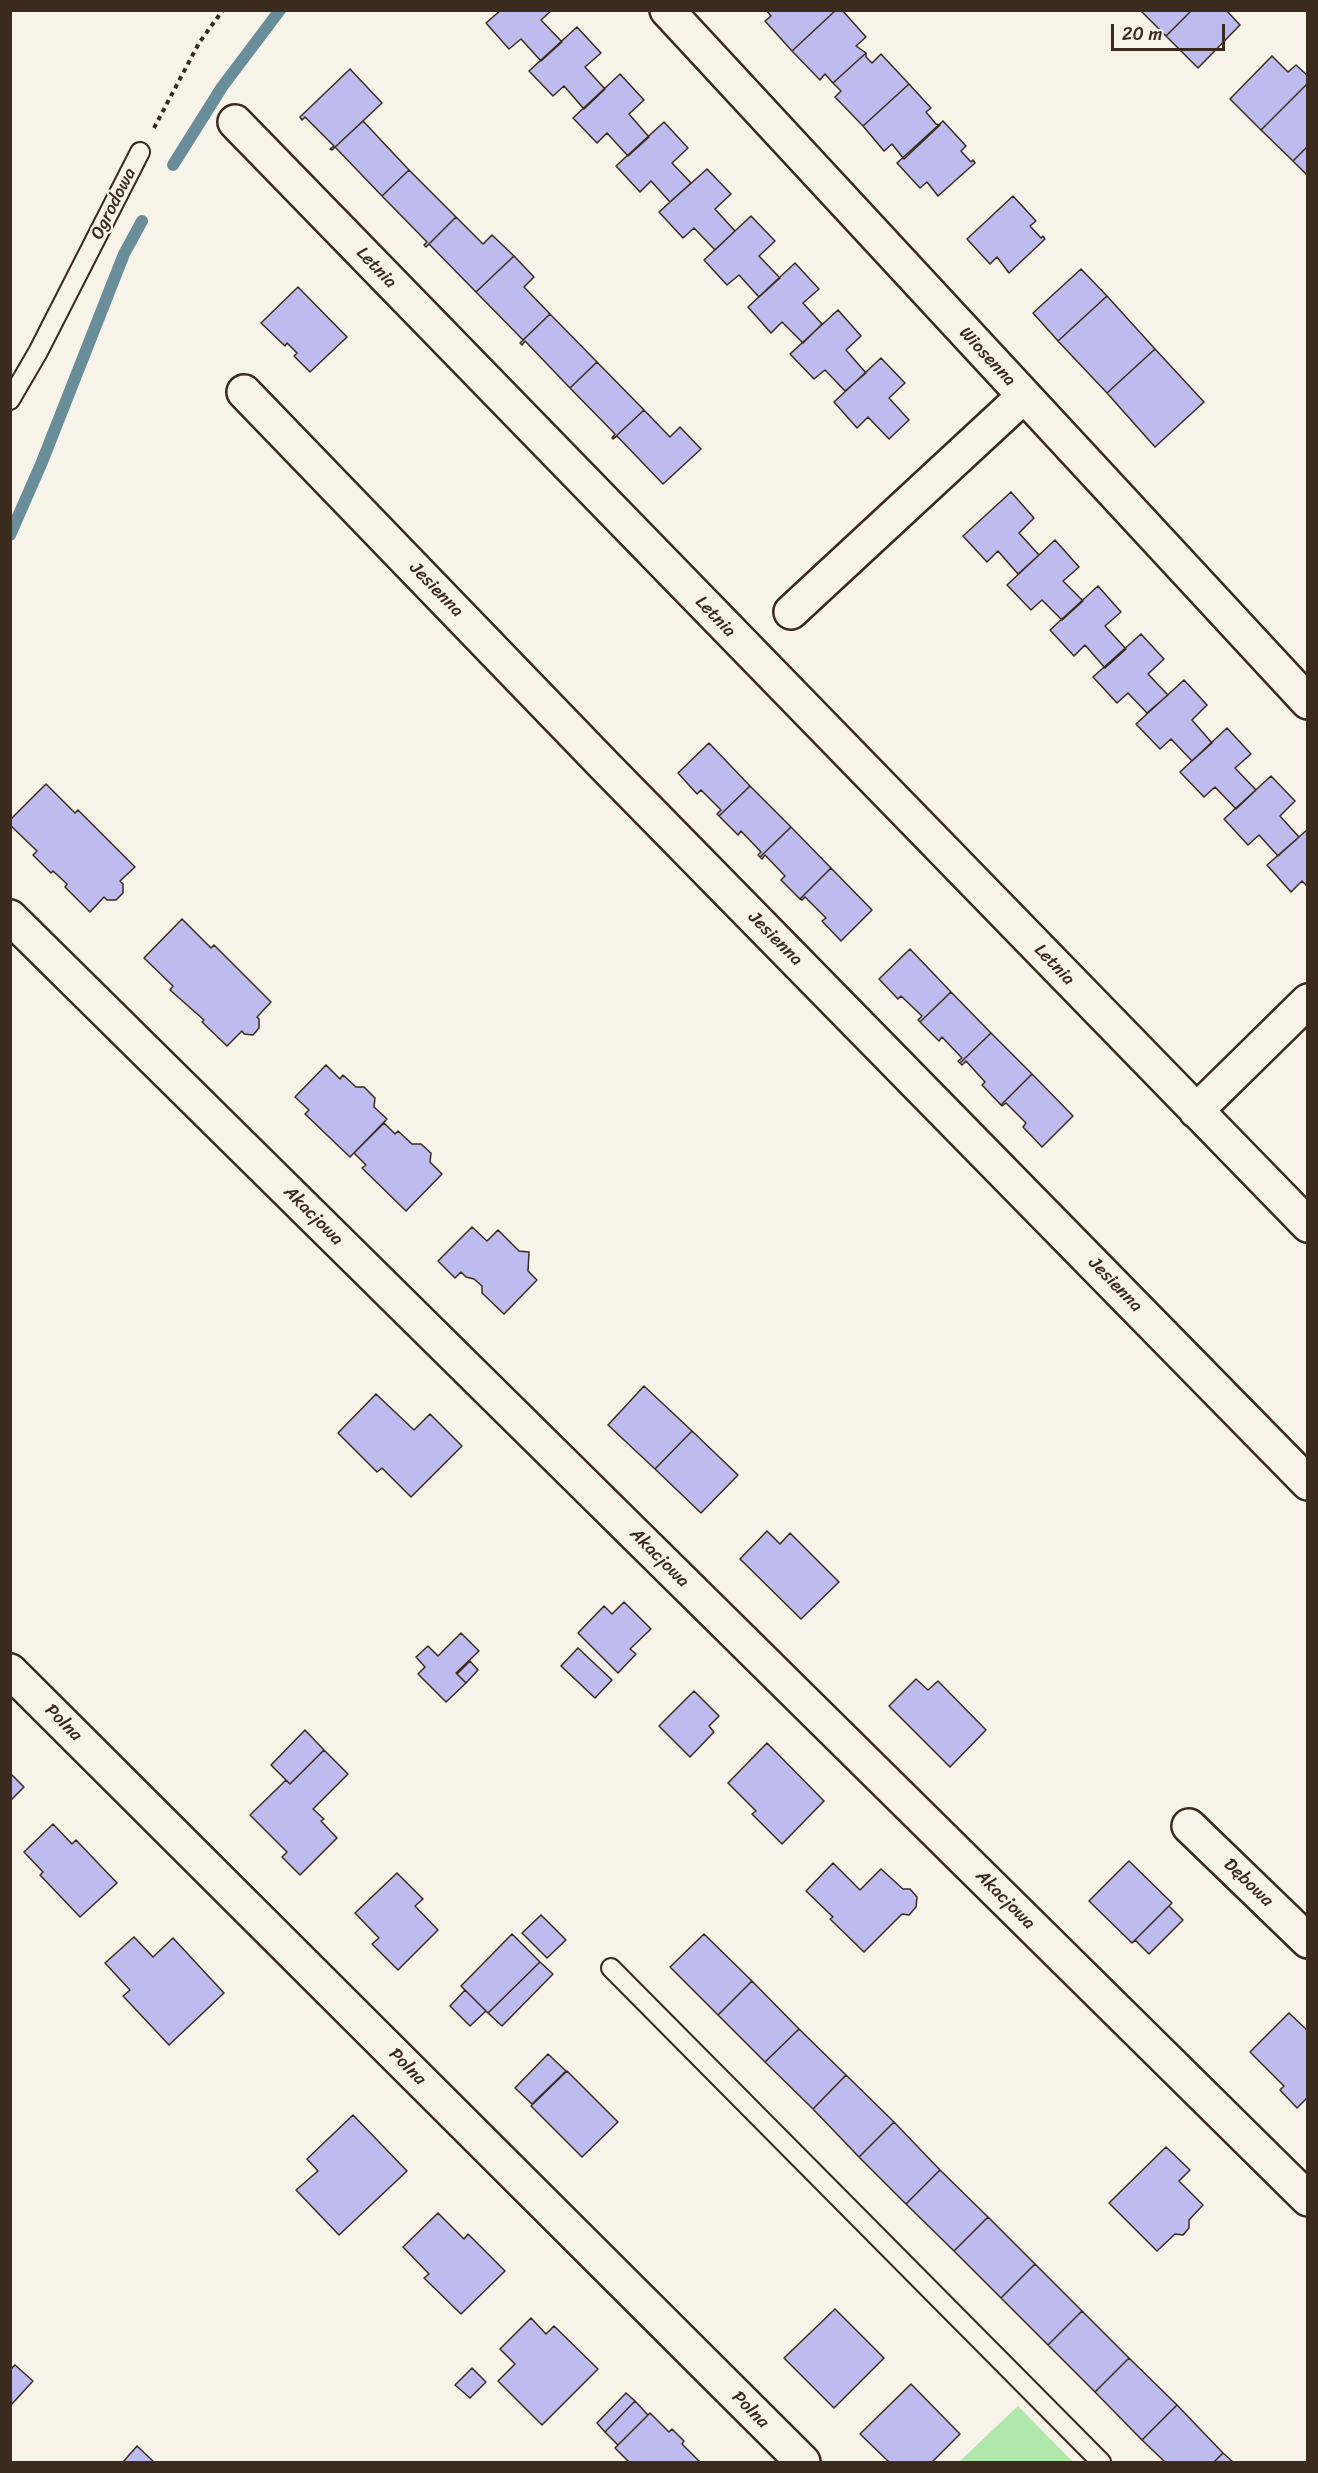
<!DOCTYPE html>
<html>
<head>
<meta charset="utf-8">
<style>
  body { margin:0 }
  #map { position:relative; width:1318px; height:2473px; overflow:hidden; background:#f7f3e8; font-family:Sriracha,sans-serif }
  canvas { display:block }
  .frame { position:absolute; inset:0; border:12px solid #3b2a1e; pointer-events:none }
  .scale { position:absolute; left:1111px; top:24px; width:114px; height:27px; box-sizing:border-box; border:3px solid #3b2a1e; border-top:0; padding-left:8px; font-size:18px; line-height:21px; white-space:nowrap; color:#3b2a1e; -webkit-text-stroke:4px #f7f3e8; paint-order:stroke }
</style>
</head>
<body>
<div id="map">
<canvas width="1318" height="2473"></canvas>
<div class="frame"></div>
<div class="scale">20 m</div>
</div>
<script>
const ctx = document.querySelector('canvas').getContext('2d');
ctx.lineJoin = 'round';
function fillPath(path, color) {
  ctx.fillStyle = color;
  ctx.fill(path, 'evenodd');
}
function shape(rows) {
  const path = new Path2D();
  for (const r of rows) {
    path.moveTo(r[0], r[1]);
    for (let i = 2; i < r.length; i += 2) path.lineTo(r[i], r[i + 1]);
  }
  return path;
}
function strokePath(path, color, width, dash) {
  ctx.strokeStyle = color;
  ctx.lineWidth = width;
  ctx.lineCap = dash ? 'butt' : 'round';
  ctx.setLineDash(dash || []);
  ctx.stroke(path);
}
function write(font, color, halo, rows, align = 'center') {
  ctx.font = font + ' Sriracha,sans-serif';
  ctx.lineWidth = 4.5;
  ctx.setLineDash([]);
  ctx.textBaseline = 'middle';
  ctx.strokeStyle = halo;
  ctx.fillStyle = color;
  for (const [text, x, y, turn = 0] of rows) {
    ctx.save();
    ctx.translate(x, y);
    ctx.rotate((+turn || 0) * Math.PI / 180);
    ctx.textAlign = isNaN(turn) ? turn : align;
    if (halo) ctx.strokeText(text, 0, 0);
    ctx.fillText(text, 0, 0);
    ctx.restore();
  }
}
const green = shape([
  [1018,2406,1073,2462,959,2462]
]);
const stream = shape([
  [173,165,222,87,280,10],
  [10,535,42,462,124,254,142,221]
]);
const building = shape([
  [501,10,552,10,541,20,562,42,541,61,521,39,509,49,486,23,501,10],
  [766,10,836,10,792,51,765,21,771,16,766,10],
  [836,10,842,10,866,37,856,46,866,53,833,83,825,74,820,80,792,51,836,10],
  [1140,10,1192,10,1166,36,1140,10],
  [1192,10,1226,10,1240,25,1198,68,1166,36,1192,10],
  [577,27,601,53,585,67,605,89,584,109,564,86,553,96,529,71,577,27],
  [866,53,866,57,872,63,881,54,909,84,863,126,835,97,841,91,833,83,866,53],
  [1272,56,1288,72,1296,65,1308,76,1308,83,1261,130,1230,99,1272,56],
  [350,69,382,103,332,150,330,149,334,146,305,117,302,120,300,117,350,69],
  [620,74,644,100,629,114,649,137,628,156,607,133,597,143,573,118,620,74],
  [1308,83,1308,146,1293,161,1261,130,1308,83],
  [909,84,931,108,926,112,936,124,940,125,904,159,892,144,884,151,863,126,909,84],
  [363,121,409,170,382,196,335,147,332,150,363,121],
  [943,121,966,146,961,151,971,162,973,160,975,163,938,196,927,182,920,188,897,163,943,121],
  [664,122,688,148,672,163,691,183,670,202,651,181,640,192,616,166,664,122],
  [1308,146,1308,176,1293,161,1308,146],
  [707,169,731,194,715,209,735,231,715,250,694,228,683,238,659,212,707,169],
  [409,170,456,217,426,247,424,245,427,242,382,196,409,170],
  [1013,196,1036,221,1030,226,1041,238,1043,236,1045,239,1009,273,997,257,990,264,967,239,1013,196],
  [751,216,775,241,759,256,780,278,759,297,739,275,727,285,704,260,751,216],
  [456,217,483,244,492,235,514,256,476,292,429,244,426,247,456,217],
  [514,256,534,277,524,287,550,314,523,340,476,292,514,256],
  [795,263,819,289,803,303,822,324,803,343,782,322,771,333,748,307,795,263],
  [1081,269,1107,296,1058,341,1033,313,1081,269],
  [298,287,347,337,310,372,294,356,297,353,287,343,285,346,261,323,298,287],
  [1107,296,1155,349,1107,393,1058,341,1107,296],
  [838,310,861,336,846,350,866,373,845,391,825,370,814,379,790,354,838,310],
  [550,314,597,362,570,388,525,341,522,345,520,343,550,314],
  [1155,349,1204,402,1155,447,1107,393,1155,349],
  [881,358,905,383,889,398,909,420,889,439,868,417,857,428,834,402,881,358],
  [597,362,644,410,613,439,612,438,615,434,570,388,597,362],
  [644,410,670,437,680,427,701,449,663,484,617,436,613,439,644,410],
  [1011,492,1034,518,1019,533,1039,555,1018,574,998,551,987,562,963,536,1011,492],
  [1055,540,1079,567,1063,581,1083,601,1062,620,1042,600,1031,610,1007,585,1055,540],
  [1098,586,1121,612,1105,626,1126,649,1105,668,1085,645,1074,656,1050,630,1098,586],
  [1141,634,1164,659,1148,674,1168,695,1147,713,1128,693,1117,703,1093,677,1141,634],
  [1184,680,1207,705,1192,720,1212,743,1192,761,1171,739,1160,749,1136,724,1184,680],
  [1227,728,1251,754,1235,768,1256,790,1236,809,1215,787,1204,797,1180,772,1227,728],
  [709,743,750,786,719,816,717,814,721,810,701,790,697,794,678,773,709,743],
  [1271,776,1295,801,1280,816,1299,837,1278,856,1259,835,1248,845,1224,819,1271,776],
  [46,784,75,813,78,810,135,867,120,881,123,884,123,893,116,900,107,900,104,897,90,912,65,887,67,884,53,871,51,873,33,855,37,851,10,825,10,820,46,784],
  [750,786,791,827,760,857,758,855,761,852,741,831,738,835,719,816,750,786],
  [791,827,831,868,800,899,781,880,785,876,765,855,762,859,760,857,791,827],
  [1308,829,1308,887,1302,881,1291,892,1267,865,1308,829],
  [831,868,872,910,841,941,822,921,826,918,805,897,802,900,800,899,831,868],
  [182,919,211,948,214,945,271,1002,257,1017,259,1019,259,1028,253,1035,244,1034,242,1031,227,1046,202,1022,204,1020,170,990,173,986,144,958,182,919],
  [910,949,951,992,920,1022,918,1020,922,1016,901,996,898,999,879,979,910,949],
  [951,992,991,1033,960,1063,958,1061,962,1058,942,1037,939,1041,920,1022,951,992],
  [991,1033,1032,1074,1001,1105,982,1085,985,1082,966,1061,962,1065,960,1063,991,1033],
  [326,1065,340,1079,343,1075,356,1087,364,1087,375,1098,374,1107,387,1119,350,1157,305,1114,309,1110,295,1097,326,1065],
  [1032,1074,1073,1116,1042,1147,1023,1127,1026,1123,1006,1103,1002,1106,1001,1105,1032,1074],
  [384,1123,395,1134,398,1131,412,1144,421,1144,431,1153,430,1162,442,1174,406,1211,362,1168,366,1165,354,1153,384,1123],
  [472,1227,487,1241,498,1230,519,1251,529,1252,528,1271,537,1280,504,1314,482,1293,482,1286,474,1279,466,1277,461,1272,455,1278,438,1261,472,1227],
  [644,1386,692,1431,655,1469,608,1425,644,1386],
  [376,1394,414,1430,430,1414,462,1446,411,1497,382,1468,377,1472,338,1433,376,1394],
  [692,1431,738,1475,701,1513,655,1469,692,1431],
  [767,1531,780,1544,790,1533,839,1582,801,1619,740,1559,767,1531],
  [624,1602,651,1629,630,1649,636,1654,618,1673,578,1633,604,1606,612,1614,624,1602],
  [461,1633,479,1651,456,1673,466,1683,446,1702,418,1674,425,1667,416,1657,428,1646,438,1656,461,1633],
  [578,1648,612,1680,595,1698,561,1666,578,1648],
  [470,1661,478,1670,466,1683,457,1674,470,1661],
  [916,1679,928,1690,938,1681,986,1730,950,1767,889,1706,916,1679],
  [694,1691,719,1716,709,1726,714,1732,690,1757,659,1726,694,1691],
  [305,1730,324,1750,290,1784,271,1765,305,1730],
  [767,1743,824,1801,782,1844,752,1814,756,1811,728,1783,767,1743],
  [324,1750,348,1774,313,1809,324,1819,321,1821,337,1838,300,1875,282,1857,287,1852,250,1815,286,1780,290,1784,324,1750],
  [10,1773,24,1787,10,1801,10,1773],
  [53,1824,72,1844,76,1840,117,1883,80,1917,40,1875,43,1872,24,1852,53,1824],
  [1129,1861,1172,1903,1132,1943,1089,1901,1129,1861],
  [833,1863,860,1890,881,1869,903,1889,910,1889,917,1897,916,1907,909,1915,902,1914,864,1952,830,1919,833,1917,806,1891,833,1863],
  [397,1873,423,1899,415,1906,438,1930,398,1970,372,1944,379,1938,355,1913,397,1873],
  [1169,1906,1183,1920,1149,1954,1135,1940,1169,1906],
  [541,1915,566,1940,547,1958,522,1933,541,1915],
  [512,1934,540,1962,488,2013,461,1986,512,1934],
  [704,1934,752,1981,718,2015,670,1967,704,1934],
  [134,1937,153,1957,173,1938,224,1993,169,2045,123,1996,130,1990,105,1963,134,1937],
  [540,1962,553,1974,502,2026,488,2013,540,1962],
  [752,1981,799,2029,765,2062,718,2015,752,1981],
  [465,1990,486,2011,470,2026,450,2006,465,1990],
  [1289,2013,1308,2031,1308,2097,1297,2108,1280,2090,1284,2086,1250,2052,1289,2013],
  [799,2029,846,2075,813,2109,765,2062,799,2029],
  [548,2054,566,2071,532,2104,515,2088,548,2054],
  [567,2071,618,2122,582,2157,531,2106,567,2071],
  [846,2075,894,2122,859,2157,813,2109,846,2075],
  [353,2115,407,2171,339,2235,296,2190,318,2171,307,2159,353,2115],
  [894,2122,940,2170,906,2204,859,2157,894,2122],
  [1166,2147,1190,2170,1179,2181,1203,2205,1189,2220,1189,2228,1183,2235,1175,2234,1157,2251,1109,2203,1166,2147],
  [940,2170,988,2217,954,2251,906,2204,940,2170],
  [438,2213,464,2239,468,2234,505,2271,461,2314,424,2278,429,2274,403,2247,438,2213],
  [988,2217,1035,2264,1001,2298,954,2251,988,2217],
  [1035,2264,1082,2311,1048,2345,1001,2298,1035,2264],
  [835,2309,884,2358,834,2408,784,2358,835,2309],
  [1082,2311,1129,2358,1095,2392,1048,2345,1082,2311],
  [531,2318,546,2334,554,2326,598,2369,542,2425,498,2381,515,2364,500,2349,531,2318],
  [1129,2358,1177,2405,1142,2440,1095,2392,1129,2358],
  [15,2365,33,2381,10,2406,10,2370,15,2365],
  [472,2368,486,2382,470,2398,455,2385,472,2368],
  [911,2384,960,2434,932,2462,889,2462,860,2434,911,2384],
  [626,2393,635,2401,605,2432,597,2423,626,2393],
  [635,2401,648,2415,618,2445,605,2432,635,2401],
  [1177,2405,1223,2453,1214,2462,1165,2462,1142,2440,1177,2405],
  [650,2413,669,2432,672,2429,684,2441,682,2444,700,2462,629,2462,615,2448,650,2413],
  [137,2446,154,2462,123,2462,137,2446],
  [1223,2453,1233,2462,1214,2462,1223,2453]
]);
const path = shape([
  [154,128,199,43,223,10]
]);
const service = shape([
  [10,400,38,352,140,152],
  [611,1968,1101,2462]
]);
const minor = shape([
  [667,10,1308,702],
  [235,122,1308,1225],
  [244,392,605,766,1308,1483],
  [791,612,1024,396],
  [10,917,1308,2199],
  [1196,1111,1308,1001],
  [10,1671,803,2462],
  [1189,1826,1308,1941]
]);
const streetNames = [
  ["Ogrodowa",114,204,-63],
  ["Letnia",376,268,46],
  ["Wiosenna",987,357,47],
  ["Jesienna",436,590,46],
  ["Letnia",715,617,46],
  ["Jesienna",775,939,45],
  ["Letnia",1054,965,46],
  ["Akacjowa",313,1216,45],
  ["Jesienna",1115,1285,46],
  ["Akacjowa",659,1558,45],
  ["Polna",63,1723,45],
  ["Dębowa",1248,1883,44],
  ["Akacjowa",1005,1900,45],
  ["Polna",407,2067,45],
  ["Polna",750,2410,45]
];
fillPath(green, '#afe6a9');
strokePath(stream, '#6a8d9a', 12);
fillPath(building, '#bebcee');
strokePath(building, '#3b2a1e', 1.5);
strokePath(service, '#3b2a1e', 22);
strokePath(minor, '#3b2a1e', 38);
strokePath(path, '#3b2a1e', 4, [4.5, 4.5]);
strokePath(service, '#f7f3e8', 18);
strokePath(minor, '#f7f3e8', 33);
write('18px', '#3b2a1e', '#f7f3e8', streetNames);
</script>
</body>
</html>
